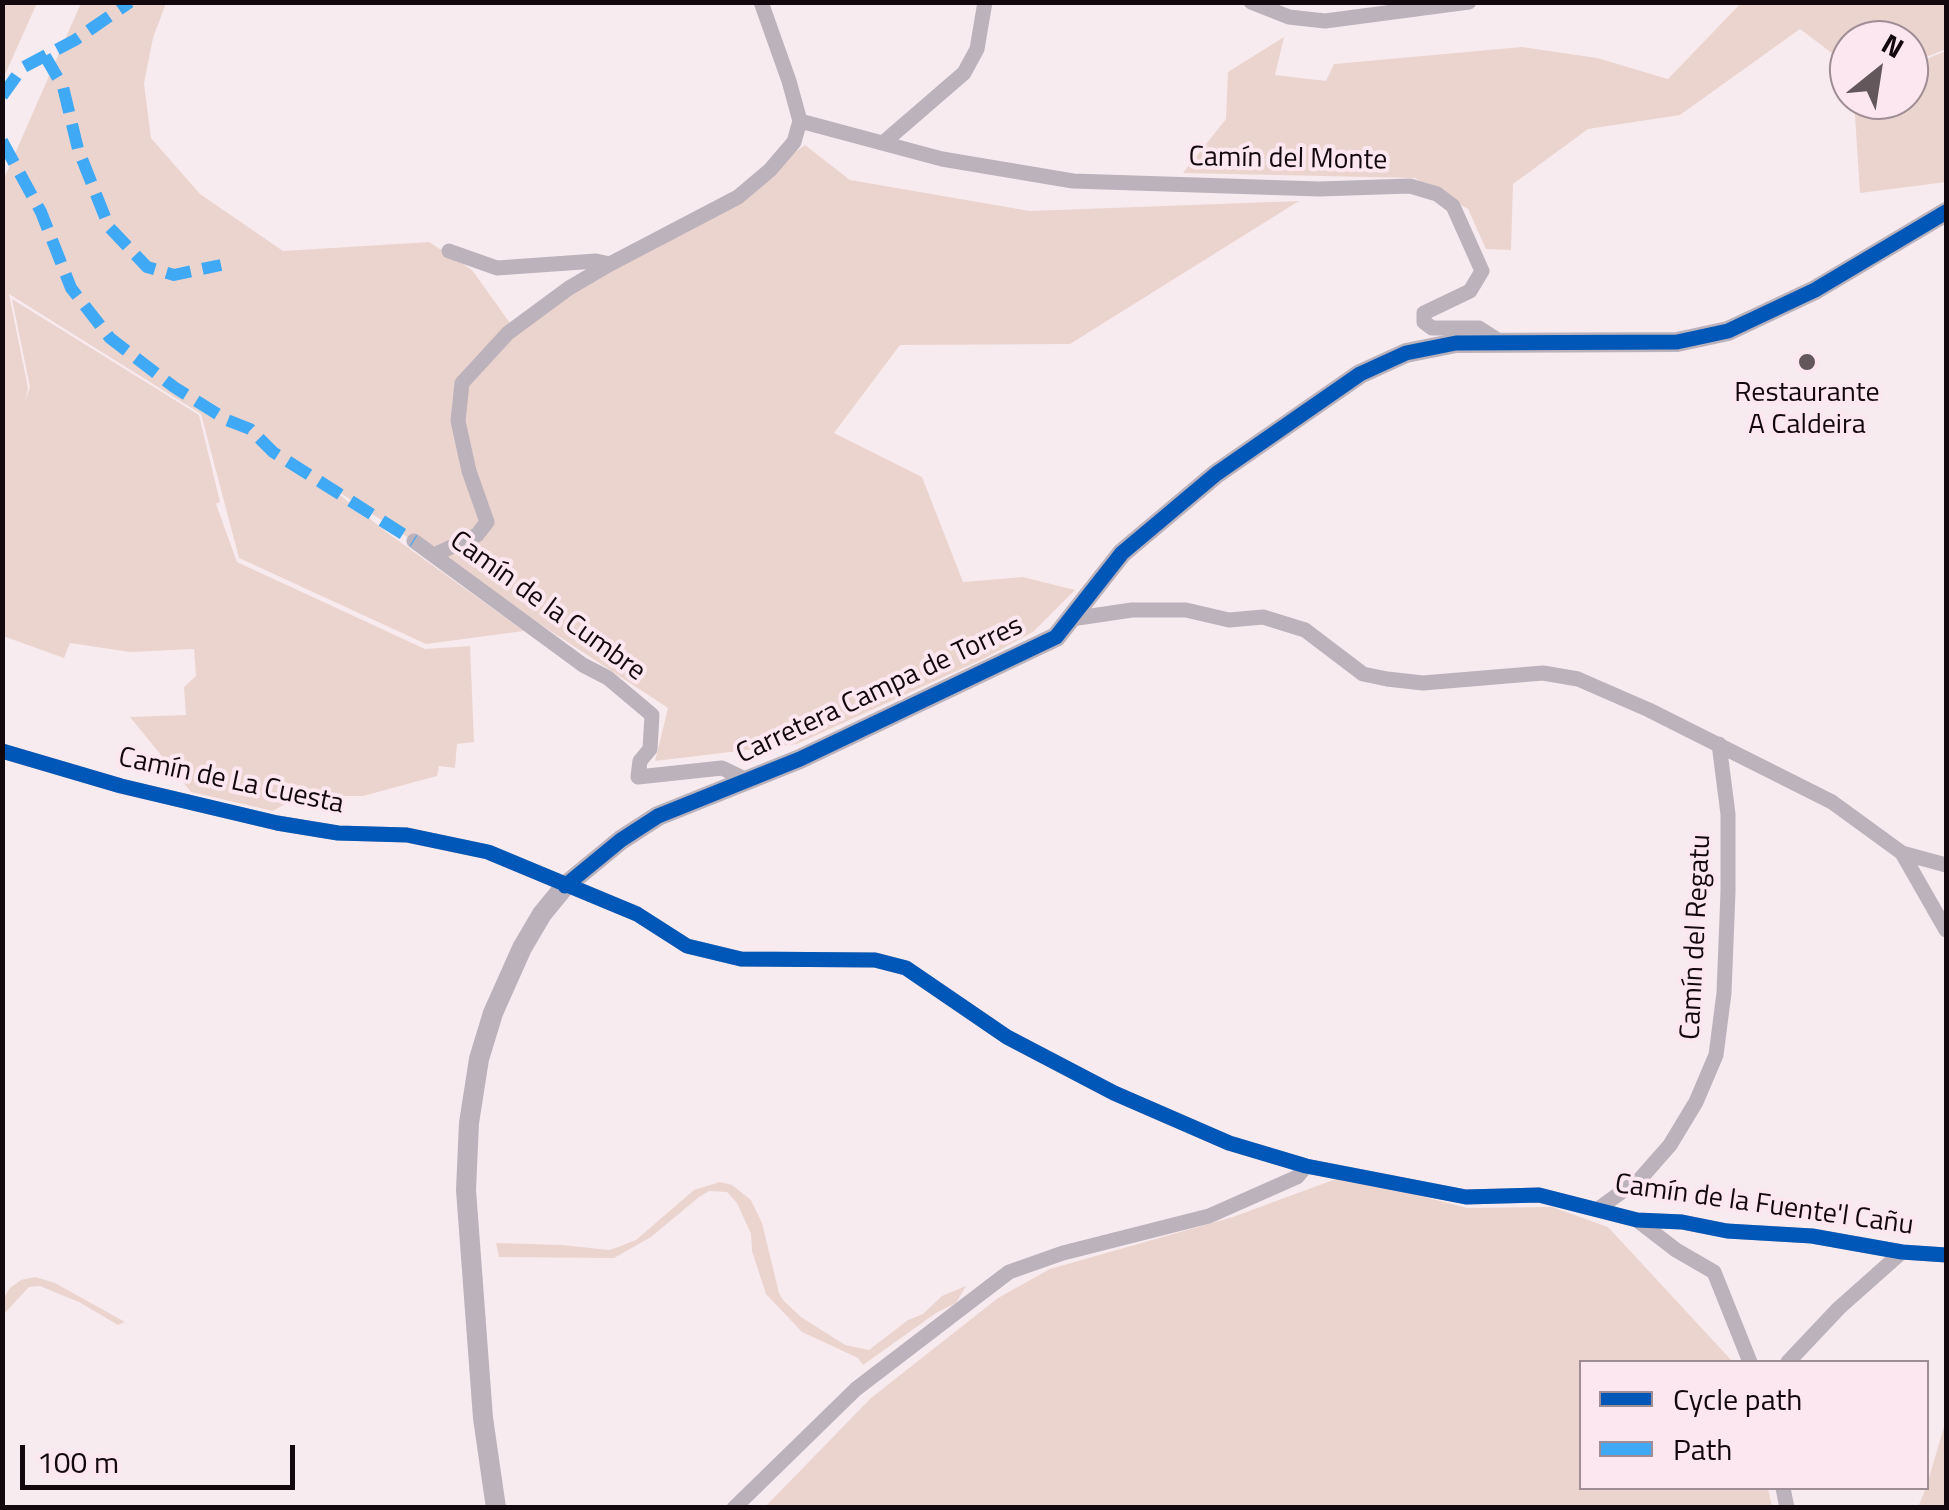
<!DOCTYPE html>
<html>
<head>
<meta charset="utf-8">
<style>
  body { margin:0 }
  #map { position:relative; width:1949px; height:1510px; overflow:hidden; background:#f7ebf0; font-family:"Titillium Web",sans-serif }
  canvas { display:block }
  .frame { position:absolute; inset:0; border:5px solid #13080d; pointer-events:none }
  .legend { position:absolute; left:1579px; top:1360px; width:350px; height:130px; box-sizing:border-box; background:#fce6ef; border:2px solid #9f8d95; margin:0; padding:12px 18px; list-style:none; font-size:30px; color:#13080d }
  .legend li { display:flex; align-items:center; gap:20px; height:50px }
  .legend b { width:50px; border:2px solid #9f8d95 }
  .north { position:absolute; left:1829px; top:20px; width:100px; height:100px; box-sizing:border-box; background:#fce6ef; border:2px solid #9f8d95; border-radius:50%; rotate:30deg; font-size:28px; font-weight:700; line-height:40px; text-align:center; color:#13080d }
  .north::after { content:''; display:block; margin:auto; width:35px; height:45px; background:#63575c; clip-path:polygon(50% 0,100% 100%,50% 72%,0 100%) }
  .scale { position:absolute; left:20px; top:1445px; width:275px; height:45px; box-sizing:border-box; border:5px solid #13080d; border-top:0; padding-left:12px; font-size:30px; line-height:35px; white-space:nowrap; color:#13080d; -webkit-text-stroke:8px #fce6ef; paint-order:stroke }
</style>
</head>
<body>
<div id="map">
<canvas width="1949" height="1510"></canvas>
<div class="frame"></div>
<ul class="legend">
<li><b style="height:12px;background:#0057b8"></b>Cycle path</li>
<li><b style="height:12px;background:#3fa9f5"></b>Path</li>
</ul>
<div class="north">N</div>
<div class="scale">100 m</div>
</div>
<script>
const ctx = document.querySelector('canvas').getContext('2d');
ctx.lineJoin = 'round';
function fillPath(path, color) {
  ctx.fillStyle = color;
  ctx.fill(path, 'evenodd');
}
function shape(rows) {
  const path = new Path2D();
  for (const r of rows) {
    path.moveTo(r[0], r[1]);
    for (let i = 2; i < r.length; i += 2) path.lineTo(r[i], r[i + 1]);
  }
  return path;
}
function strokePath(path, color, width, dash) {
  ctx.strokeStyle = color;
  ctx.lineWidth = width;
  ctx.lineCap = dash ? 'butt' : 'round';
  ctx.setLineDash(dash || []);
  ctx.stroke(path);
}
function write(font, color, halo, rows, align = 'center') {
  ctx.font = font + ' "Titillium Web",sans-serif';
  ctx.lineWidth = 8;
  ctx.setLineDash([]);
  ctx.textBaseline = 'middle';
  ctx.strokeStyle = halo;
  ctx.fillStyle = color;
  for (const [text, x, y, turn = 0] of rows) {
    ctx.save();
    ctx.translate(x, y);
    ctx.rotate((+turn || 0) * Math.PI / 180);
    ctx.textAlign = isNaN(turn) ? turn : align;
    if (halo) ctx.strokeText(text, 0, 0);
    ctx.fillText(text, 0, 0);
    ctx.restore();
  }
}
const green = shape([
  [3,2,37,3,3,79,2,3],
  [81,3,166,3,153,38,144,83,151,138,200,194,283,251,429,242,472,270,510,323,707,215,805,145,850,180,1030,211,1299,201,1070,344,900,345,834,433,922,477,963,582,1023,577,1075,590,1033,632,983,659,797,744,655,761,668,708,325,483,389,534,524,631,426,644,239,558,201,414,9,294,28,388,25,402,30,387,12,299,199,415,220,502,216,504,237,562,425,649,470,646,474,742,457,744,455,768,439,766,437,776,363,796,299,796,273,811,191,792,130,717,186,715,184,687,196,676,194,649,130,652,70,643,64,658,3,636,3,181],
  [1741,3,1946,3,1946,49,1909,64,1909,40,1849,40,1849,66,1800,29,1680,115,1588,129,1513,184,1511,250,1486,249,1468,209,1415,178,1183,173,1226,119,1228,72,1284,37,1275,75,1326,81,1334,64,1522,47,1597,58,1668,79],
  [1946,51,1946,182,1860,193,1854,100,1909,100,1909,66],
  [1344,1176,1467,1208,1552,1207,1608,1227,1733,1362,1582,1362,1582,1488,1768,1488,1772,1507,764,1508,871,1398,998,1298,1050,1269,1233,1217],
  [720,1182,732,1185,751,1200,762,1223,779,1293,783,1300,801,1317,845,1345,869,1350,908,1320,923,1314,942,1296,966,1286,956,1303,936,1313,863,1365,858,1358,802,1332,766,1294,752,1251,751,1234,737,1203,727,1192,709,1191,699,1197,651,1237,614,1258,499,1257,496,1243,562,1245,609,1250,618,1247,636,1240,694,1190],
  [35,1277,55,1283,125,1322,118,1325,79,1302,40,1286,29,1287,3,1315,3,1299,10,1288,21,1280],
  [1946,1420,1946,1507,1918,1507,1926,1488]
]);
const minor = shape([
  [1251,2,1289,17,1325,21,1469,2],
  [800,121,942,159,1073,181,1319,189,1410,186,1437,194,1453,206,1482,271,1470,291,1424,313,1424,322,1432,328,1479,328,1501,342],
  [883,143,964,73,977,49,985,2],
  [449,251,497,268,596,261,610,264,738,197,770,170,794,142,800,121,789,81,761,2],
  [414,541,583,665,608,678,652,715,650,749,640,761,638,777,722,768,747,780],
  [434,555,477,535,487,522,469,471,458,421,462,383,508,333,569,288,610,264],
  [1071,619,1132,610,1186,610,1229,620,1263,617,1305,630,1363,674,1387,679,1423,683,1543,673,1578,679,1649,710,1832,802,1902,853,1946,930],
  [2,751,121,786,277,823,338,833,407,835,488,852,637,914,687,946,741,959,875,960,906,968,1007,1037,1114,1093,1229,1143,1306,1166,1466,1197,1539,1195,1637,1220,1682,1222,1727,1231,1812,1236,1902,1252,1946,1255],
  [1902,853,1946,865],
  [1598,1209,1641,1178,1670,1145,1696,1102,1716,1055,1724,993,1728,892,1728,814,1719,744],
  [1637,1220,1676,1250,1714,1272,1750,1362],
  [1788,1362,1839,1308,1902,1252],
  [1783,1488,1787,1508],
  [734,1508,856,1389,1009,1272,1063,1253,1209,1216,1297,1177,1306,1166]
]);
const tertiary = shape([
  [496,1508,483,1418,466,1190,469,1123,479,1059,493,1013,522,948,542,914,565,886,621,840,658,816,800,759,1056,637,1122,553,1216,474,1360,374,1406,353,1456,343,1677,342,1728,331,1815,290,1946,212]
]);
const quiet = shape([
  [45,56,63,87,78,149,109,227,147,267,174,275,221,265],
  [2,96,22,68,75,40,130,2],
  [2,141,41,212,71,288,110,338,174,387,227,420,250,429,273,452,414,541]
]);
const cycleway = shape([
  [2,751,121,786,277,823,338,833,407,835,488,852,637,914,687,946,741,959,875,960,906,968,1007,1037,1114,1093,1229,1143,1306,1166,1466,1197,1539,1195,1637,1220,1682,1222,1727,1231,1812,1236,1902,1252,1946,1255],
  [565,886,621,840,658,816,800,759,1056,637,1122,553,1216,474,1360,374,1406,353,1456,343,1677,342,1728,331,1815,290,1946,212]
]);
const markers = [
  [1807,362,10,"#63575c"]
];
const streetNames = [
  ["Camín del Monte",1288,160,1],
  ["Camín de la Cumbre",547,607,36],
  ["Carretera Campa de Torres",880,691,-25],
  ["Camín de La Cuesta",231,782,12],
  ["Camín del Regatu",1697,937,-87],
  ["Camín de la Fuente'l Cañu",1764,1206,8]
];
const poiNames = [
  ["Restaurante",1807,394],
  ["A Caldeira",1807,426]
];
fillPath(green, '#ecd4ce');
strokePath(minor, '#bcb2bb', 15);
strokePath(tertiary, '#bcb2bb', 20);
strokePath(quiet, '#3fa9f5', 12, [25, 12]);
strokePath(cycleway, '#0057b8', 15);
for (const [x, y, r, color] of markers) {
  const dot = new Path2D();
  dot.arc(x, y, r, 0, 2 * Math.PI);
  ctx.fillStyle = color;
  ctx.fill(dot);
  strokePath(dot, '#fce6ef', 4);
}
write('28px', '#13080d', '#fce6ef', streetNames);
write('28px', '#13080d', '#fce6ef', poiNames);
</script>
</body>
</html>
